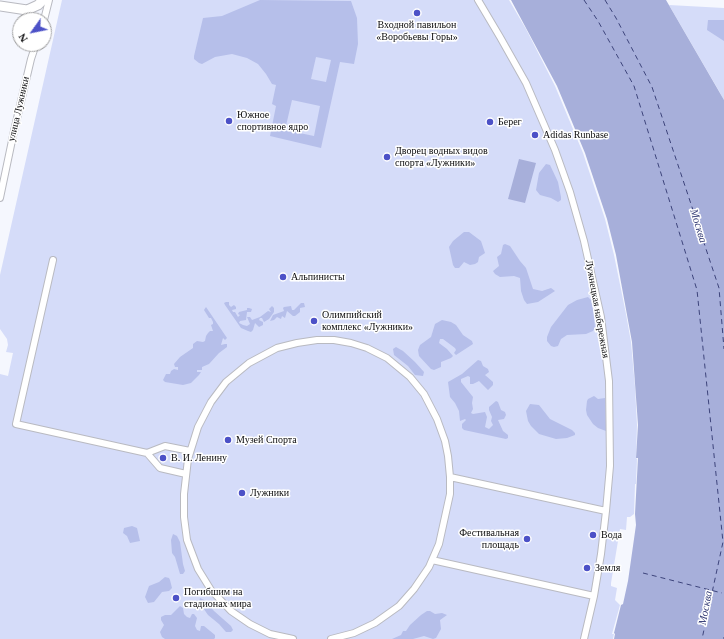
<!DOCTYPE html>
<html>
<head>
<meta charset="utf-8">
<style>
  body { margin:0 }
  #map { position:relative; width:724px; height:639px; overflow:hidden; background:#f5f7fe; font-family:"Times New Roman",serif }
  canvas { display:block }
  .north { position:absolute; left:12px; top:12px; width:40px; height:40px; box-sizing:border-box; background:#fff; border:1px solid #9e9e9f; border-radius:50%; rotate:237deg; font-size:11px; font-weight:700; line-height:16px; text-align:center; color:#0c0c0e }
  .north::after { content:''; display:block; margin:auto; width:14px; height:18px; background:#4c51c7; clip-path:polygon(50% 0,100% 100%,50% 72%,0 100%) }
</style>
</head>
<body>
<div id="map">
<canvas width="724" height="639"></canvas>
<div class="north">N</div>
</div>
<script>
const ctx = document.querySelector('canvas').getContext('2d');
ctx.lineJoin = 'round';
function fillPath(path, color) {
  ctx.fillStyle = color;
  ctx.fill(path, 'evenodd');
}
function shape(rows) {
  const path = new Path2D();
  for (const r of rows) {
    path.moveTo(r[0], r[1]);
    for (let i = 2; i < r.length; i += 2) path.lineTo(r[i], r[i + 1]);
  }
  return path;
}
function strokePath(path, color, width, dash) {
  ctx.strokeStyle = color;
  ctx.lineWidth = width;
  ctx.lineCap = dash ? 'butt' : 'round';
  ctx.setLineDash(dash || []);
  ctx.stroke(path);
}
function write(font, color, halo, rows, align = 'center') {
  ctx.font = font + ' "Times New Roman",serif';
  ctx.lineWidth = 3;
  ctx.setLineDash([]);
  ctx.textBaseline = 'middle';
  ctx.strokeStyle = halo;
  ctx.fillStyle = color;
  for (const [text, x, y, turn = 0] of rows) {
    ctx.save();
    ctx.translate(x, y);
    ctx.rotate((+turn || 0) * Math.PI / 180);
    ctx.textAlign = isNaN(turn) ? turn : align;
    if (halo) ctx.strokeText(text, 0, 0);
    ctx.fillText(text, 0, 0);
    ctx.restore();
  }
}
const green = shape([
  [62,0,509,0,526,29,555,86,583,153,605,219,614,255,626,314,631,342,635,387,637,425,636,458,637,459,636,484,635,484,634,514,630,517,627,517,626,530,620,529,611,583,611,586,617,588,615,600,620,605,612,634,614,634,613,639,0,639,0,374,8,376,13,353,6,352,8,345,7,339,0,329,0,275],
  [669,5,724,8,724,100,719,91]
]);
const forest = shape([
  [260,0,351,1,357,18,358,44,354,64,340,62,321,148,270,136,276,106,272,104,276,85,272,84,266,74,258,64,247,58,232,54,215,57,202,64,199,63,194,59,194,56,203,18,222,16],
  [316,57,331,60,326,82,311,79],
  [292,100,320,106,314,136,285,130],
  [708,20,724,20,724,41,707,30],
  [546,164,550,165,558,182,561,197,561,200,558,202,551,198,540,195,536,190,539,173],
  [464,232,469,232,481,241,485,253,479,257,478,262,475,264,470,265,464,262,459,268,455,268,453,265,449,247,453,241],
  [505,244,510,246,520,261,526,268,533,289,542,291,551,288,555,291,538,302,527,304,524,300,521,291,520,278,514,276,500,277,495,274,493,271,499,266,497,257,501,254,503,245],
  [588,297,591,300,593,310,595,327,593,331,586,334,567,335,561,339,558,346,554,347,551,346,547,341,547,337,551,327,568,305,577,300],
  [226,302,229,302,229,305,231,307,234,305,236,307,236,309,232,310,233,312,235,312,238,317,240,315,238,314,239,312,247,310,247,308,249,308,252,309,251,312,247,312,246,320,240,321,239,323,243,325,247,326,250,324,247,317,250,317,252,320,260,317,268,311,271,312,269,309,272,306,274,308,274,312,269,319,264,322,262,318,260,318,259,320,263,322,263,325,259,327,255,323,253,330,251,332,248,331,241,328,225,305,224,303],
  [301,303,304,303,305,307,300,308,300,312,295,316,293,316,287,311,285,318,282,316,281,319,277,317,274,320,270,321,273,315,284,311,283,308,284,307,291,306,292,310,294,310],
  [206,307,227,338,225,340,223,338,221,345,225,344,227,344,227,347,219,353,209,364,202,367,202,370,197,370,197,372,201,372,199,375,191,383,183,385,165,382,163,380,166,374,170,374,171,371,174,369,178,370,178,367,175,367,174,364,180,357,193,348,193,344,197,341,203,342,205,341,206,336,208,333,210,331,213,331,211,325,213,324,213,322,211,318,209,318,204,310],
  [442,320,451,322,456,325,463,335,472,341,473,344,456,355,454,353,456,350,455,348,443,339,440,339,439,343,447,349,453,356,451,358,441,362,441,367,434,370,431,369,419,356,418,350,420,345,431,337,435,324],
  [396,347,403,351,415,362,424,372,423,376,415,375,408,366,394,355,393,349],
  [478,360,481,361,483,366,488,369,489,372,485,375,493,382,493,385,488,390,479,381,473,384,470,384,470,377,468,376,461,379,461,382,473,397,472,403,473,409,471,413,473,414,485,412,487,417,485,427,489,429,493,425,491,421,492,417,489,410,489,407,496,401,498,402,501,410,505,412,506,415,504,419,498,420,503,431,508,435,508,438,506,439,464,430,462,428,462,424,466,420,465,419,460,421,459,411,455,403,450,397,448,382,462,374],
  [594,396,598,399,605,398,606,431,598,428,593,424,587,415,586,410,587,401,588,399],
  [530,404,539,405,550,419,572,430,575,433,575,435,567,438,556,439,539,434,531,426,528,421,526,411],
  [132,526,137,528,140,541,130,543,127,536,123,533,124,528],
  [173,534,177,536,180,542,183,564,185,571,183,574,180,574,175,557,172,553,171,540],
  [165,577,169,578,170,580,172,588,169,591,162,592,154,602,148,603,145,597,149,586,159,582],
  [200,598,204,600,214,611,231,626,233,630,231,632,226,632,219,624,208,615,199,602],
  [180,606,183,608,184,614,187,617,190,618,192,614,194,614,197,618,195,626,197,630,200,631,201,626,204,626,215,635,215,638,214,639,165,639,162,637,160,632,164,625,161,620,161,617,165,615,171,615],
  [427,611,430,611,435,614,442,613,447,615,440,620,441,629,436,638,433,639,424,636,413,639,392,639,401,635,403,631,406,631,410,625,421,615]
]);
const water = shape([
  [511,0,666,0,724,100,724,639,614,639,615,634,614,633,621,605,623,604,628,581,636,525,635,514,638,458,636,458,638,425,632,342,616,255,607,219,585,153,557,86],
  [519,159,536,163,525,203,508,199]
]);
const ferry = shape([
  [584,0,598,21,634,86,697,290,723,542,702,639],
  [605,0,616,18,652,87,719,288,724,349],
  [643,573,722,593],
  [724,639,724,637]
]);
const street = shape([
  [478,0,500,37,526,83,555,150,570,192,584,241,601,317,609,381,610,466,606,511,601,554,594,596,584,639],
  [44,20,49,0],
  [0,198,14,131,31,59,36,44],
  [53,260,16,424,147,453],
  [186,474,160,468,147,453,165,446,190,451],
  [450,477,606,511],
  [432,560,594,596],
  [293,639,270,634,250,624,231,611,211,590,198,569,187,540,184,517,184,494,188,459,198,427,211,402,226,382,249,363,277,348,297,343,317,340,334,340,351,343,367,348,387,358,410,377,424,394,437,419,445,441,448,456,450,477,450,494,439,544,429,567,414,589,399,606,375,623,354,633,331,639]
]);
const primary = shape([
  [0,6,27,10,38,5,43,0]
]);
const markers = [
  [417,13,4,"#4c51c7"],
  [229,121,4,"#4c51c7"],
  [490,122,4,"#4c51c7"],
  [535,135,4,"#4c51c7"],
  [387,157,4,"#4c51c7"],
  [283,277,4,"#4c51c7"],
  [314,321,4,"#4c51c7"],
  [228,440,4,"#4c51c7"],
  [163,458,4,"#4c51c7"],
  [242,493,4,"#4c51c7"],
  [593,535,4,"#4c51c7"],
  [527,539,4,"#4c51c7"],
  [587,568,4,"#4c51c7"],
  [176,598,4,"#4c51c7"]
];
const poiNames = [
  ["Входной павильон",417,25,"center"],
  ["«Воробьевы Горы»",417,37,"center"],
  ["Южное",237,115],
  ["спортивное ядро",237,127],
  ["Берег",498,122],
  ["Adidas Runbase",543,135],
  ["Дворец водных видов",395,151],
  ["спорта «Лужники»",395,163],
  ["Альпинисты",291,277],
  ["Олимпийский",322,315],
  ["комплекс «Лужники»",322,327],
  ["Музей Спорта",236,440],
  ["В. И. Ленину",171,458],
  ["Лужники",250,493],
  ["Фестивальная",519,533,"right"],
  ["площадь",519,545,"right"],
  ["Вода",601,535],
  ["Земля",595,568],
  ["Погибшим на",184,592],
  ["стадионах мира",184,604]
];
const streetNames = [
  ["улица Лужники",19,109,-77],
  ["Лужнецкая набережная",597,309,80]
];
const waterNames = [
  ["Москва",698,226,73],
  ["Москва",706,608,-79]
];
fillPath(green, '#d5dcf9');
fillPath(forest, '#b6bfea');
fillPath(water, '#a7afda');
strokePath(ferry, '#3d447b', 1, [5, 4]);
strokePath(street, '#b9bac1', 8);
strokePath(primary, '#b9bac1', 11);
strokePath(street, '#fff', 6);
strokePath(primary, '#fff', 9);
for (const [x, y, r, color] of markers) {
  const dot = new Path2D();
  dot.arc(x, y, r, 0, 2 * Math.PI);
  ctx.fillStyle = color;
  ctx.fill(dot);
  strokePath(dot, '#fff', 1.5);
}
write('10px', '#0c0c0e', '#fff', poiNames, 'left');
write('10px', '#0c0c0e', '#fff', streetNames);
write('italic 11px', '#3d447b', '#fff', waterNames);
</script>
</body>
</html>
